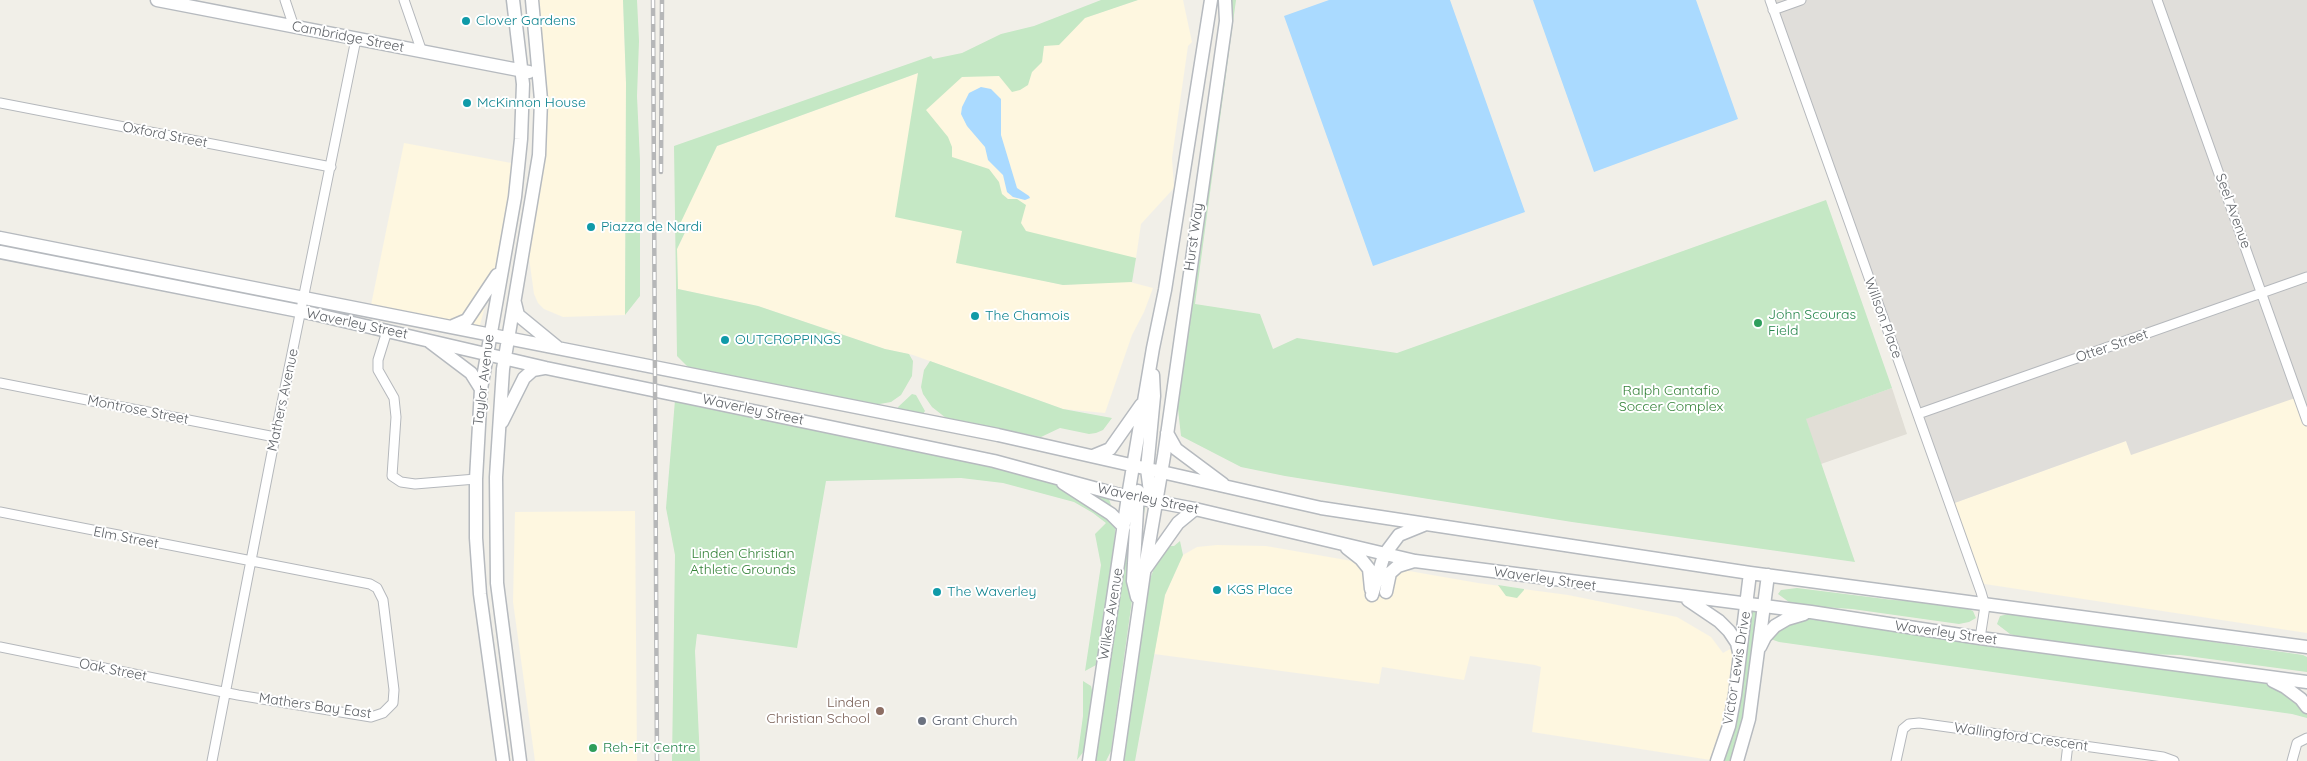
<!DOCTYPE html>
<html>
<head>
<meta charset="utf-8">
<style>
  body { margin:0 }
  canvas { display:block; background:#f1efe8 }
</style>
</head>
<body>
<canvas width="2307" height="761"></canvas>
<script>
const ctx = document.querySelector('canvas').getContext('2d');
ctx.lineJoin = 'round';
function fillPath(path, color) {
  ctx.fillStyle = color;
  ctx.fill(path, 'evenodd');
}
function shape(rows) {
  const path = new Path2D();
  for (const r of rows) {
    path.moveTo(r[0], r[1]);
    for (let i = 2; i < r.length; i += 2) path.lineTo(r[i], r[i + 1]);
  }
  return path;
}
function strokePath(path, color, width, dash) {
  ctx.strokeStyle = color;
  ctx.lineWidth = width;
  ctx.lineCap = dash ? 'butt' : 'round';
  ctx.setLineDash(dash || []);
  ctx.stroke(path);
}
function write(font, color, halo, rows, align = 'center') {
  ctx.font = font + ' Quicksand,sans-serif';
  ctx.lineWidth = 4;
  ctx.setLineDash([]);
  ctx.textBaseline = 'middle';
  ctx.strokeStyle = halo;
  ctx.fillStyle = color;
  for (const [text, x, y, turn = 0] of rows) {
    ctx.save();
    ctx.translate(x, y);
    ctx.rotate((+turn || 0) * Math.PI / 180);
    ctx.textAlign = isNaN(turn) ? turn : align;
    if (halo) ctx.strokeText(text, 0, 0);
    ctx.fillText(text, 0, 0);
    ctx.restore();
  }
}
const commercial = shape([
  [532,0,623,0,626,83,625,315,563,317,544,309,538,303,534,294,526,236,539,156],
  [1138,0,1183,0,1192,42,1188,46,1172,158,1174,188,1141,224,1136,258,963,231,956,262,1063,285,1126,281,1153,288,1144,312,1132,335,1105,413,1063,409,913,355,885,349,758,306,678,289,677,249,687,229,679,225,717,146,918,73],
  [404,143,522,165,515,197,478,332,370,310],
  [2298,396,2307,421,2307,633,1978,583,1949,505,2126,441,2131,454],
  [635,511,637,761,535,761,513,602,515,512],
  [1217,545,1266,546,1478,583,1568,595,1677,617,1711,637,1723,653,1730,649,1740,656,1717,761,1532,732,1541,667,1535,665,1470,656,1464,680,1382,667,1379,684,1154,654,1165,595,1183,555,1197,547]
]);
const industrial = shape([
  [1770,0,2307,0,2307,421,2298,397,2131,455,2126,441,1949,505]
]);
const education = shape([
  [1892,388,1907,434,1821,464,1805,419]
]);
const green = shape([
  [623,0,637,0,639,41,637,96,640,161,640,296,625,315,626,83],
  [1101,0,1138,0,1085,18,1059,45,1044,46,1042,62,1032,72,1028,85,1020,90,1012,92,999,76,962,77,926,110,948,137,952,147,952,157,989,169,999,182,1002,194,1008,199,1017,199,1026,205,1021,223,1026,231,1136,258,1132,282,1063,285,956,263,962,231,895,217,918,73,717,146,680,224,687,228,677,249,678,289,758,306,885,349,909,354,913,361,912,376,901,395,891,402,874,405,691,370,677,356,674,146,931,56,933,59,962,53,1001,34,1034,26],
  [1231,0,1236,0,1195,304,1260,314,1273,349,1297,338,1397,353,1826,200,1892,388,1806,419,1855,562,1572,522,1285,476,1241,467,1181,436,1178,409,1175,408],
  [930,361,1063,409,1112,418,1103,430,1096,433,1089,434,1060,428,1041,437,946,418,932,407,923,394,921,387,924,370],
  [676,388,873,431,936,442,1073,475,1092,484,1109,499,1116,521,1114,545,1096,665,1085,671,1101,565,1095,534,1106,523,1093,513,1074,502,1003,483,961,478,826,481,797,648,697,634,695,651,700,761,672,761,675,555,666,508],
  [912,394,916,395,925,411,923,414,899,410,898,407],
  [1133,506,1145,507,1111,751,1106,761,1095,761],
  [1180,541,1183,555,1165,595,1135,761,1122,761,1148,584,1157,561,1167,546,1174,546],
  [1498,585,1524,589,1524,590,1517,598,1506,596],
  [1797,588,1893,600,1931,602,1964,607,1973,611,1976,618,1969,622,1959,624,1852,609,1793,605,1778,594,1781,590],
  [1746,605,1763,607,1737,761,1717,761],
  [1811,612,2261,677,2307,707,2307,718,2292,714,1779,642,1765,637],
  [2013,613,2303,655,2307,657,2307,672,2180,655,2143,654,2020,637,2010,634,1997,624,2000,616],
  [1083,681,1091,686,1093,694,1084,751,1077,760,1083,716]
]);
const water = shape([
  [1329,0,1450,0,1525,212,1373,266,1284,16],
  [1533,0,1696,0,1738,119,1594,172],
  [981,87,991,89,1001,99,1001,135,1017,188,1029,196,1030,198,1025,200,1013,197,1007,192,1003,175,988,160,985,147,967,126,961,114,962,107,969,93]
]);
const street = shape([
  [285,0,294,27],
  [404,0,422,52],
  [1770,0,1981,592,1985,606,1980,638],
  [2157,0,2307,421],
  [1773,10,1801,0],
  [0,103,331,167],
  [387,331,378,360,378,370,394,398,396,417,392,476,401,482,415,484,476,479],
  [0,383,275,437],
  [1918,414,2307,277],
  [0,512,370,584,377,588,383,600,394,690,393,703,383,713,371,717,238,695,0,647],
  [212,761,275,437,356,39],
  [1896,761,1903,729,1909,724,1919,723,2163,757,2174,761],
  [2066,761,2068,744],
  [2292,761,2297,743,2307,738]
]);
const secondary = shape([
  [157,0,529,72],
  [0,238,998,435,1321,508,1750,573,2307,647],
  [0,252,314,314,546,368,994,461,1116,494,1195,509,1415,561,1811,612,1980,638,2307,682],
  [515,303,518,315,557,347],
  [453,326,467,320,497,275],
  [430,342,471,373,481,389],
  [1153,375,1154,396,1147,469,1150,492,1155,501],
  [502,422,524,378,533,370,544,368],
  [1167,433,1176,449,1223,484],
  [1093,456,1110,449,1141,405],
  [1063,483,1111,514,1124,527],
  [1347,548,1361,559,1369,569,1371,589],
  [1146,568,1178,523,1195,509],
  [1386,592,1390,573,1398,566,1414,561],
  [1372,595,1384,555,1399,535,1426,524],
  [1137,597,1133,581,1138,491],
  [1688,600,1719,621,1729,631,1737,643,1739,652],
  [1760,647,1765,637,1775,626,1787,619,1804,614],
  [2273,681,2285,687,2301,699,2307,707],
  [503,761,480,594,476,538,476,479,481,389,515,197,521,139,523,84,513,0],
  [520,761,497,583,496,477,503,369,539,155,541,100,532,0],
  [1089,761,1128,496,1153,348,1165,290,1211,0],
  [1117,761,1144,573,1164,456,1226,21,1225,0],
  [1717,761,1729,726,1735,695,1750,573],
  [1737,761,1749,719,1768,575]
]);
const rail = shape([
  [653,0,657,761],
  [661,172,662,0]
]);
const markers = [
  [466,21,5,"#0f9aa8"],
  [467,103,5,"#0f9aa8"],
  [591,227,5,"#0f9aa8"],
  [975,316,5,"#0f9aa8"],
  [1758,323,5,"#2e9e5b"],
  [725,340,5,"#0f9aa8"],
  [1217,590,5,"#0f9aa8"],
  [937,592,5,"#0f9aa8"],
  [880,711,5,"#8d6e63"],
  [922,721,5,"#6b7280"],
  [593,748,5,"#2e9e5b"]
];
const cultureNames = [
  ["Clover Gardens",476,21],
  ["McKinnon House",477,103],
  ["Piazza de Nardi",601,227],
  ["The Chamois",985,316],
  ["OUTCROPPINGS",735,340],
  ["KGS Place",1227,590],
  ["The Waverley",947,592]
];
const streetNames = [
  ["Cambridge Street",348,37,11],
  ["Oxford Street",165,135,11],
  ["Seel Avenue",2233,211,70],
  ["Hurst Way",1194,237,-82],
  ["Willson Place",1883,318,70],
  ["Waverley Street",357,324,12],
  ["Otter Street",2112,346,-19],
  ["Taylor Avenue",484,380,-83],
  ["Mathers Avenue",283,400,-78],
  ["Montrose Street",138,410,11],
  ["Waverley Street",753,410,12],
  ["Waverley Street",1148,499,12],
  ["Elm Street",126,538,11],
  ["Waverley Street",1545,579,8],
  ["Wilkes Avenue",1111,614,-81],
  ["Waverley Street",1946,633,8],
  ["Victor Lewis Drive",1737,668,-81],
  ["Oak Street",113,670,11],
  ["Mathers Bay East",315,706,8],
  ["Wallingford Crescent",2021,737,8]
];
const leisureNames = [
  ["John Scouras",1768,315],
  ["Field",1768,331],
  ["Reh-Fit Centre",603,748]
];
const parkNames = [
  ["Ralph Cantafio",1671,391],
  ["Soccer Complex",1671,407],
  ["Linden Christian",743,554],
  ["Athletic Grounds",743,570]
];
const educationNames = [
  ["Linden",870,703],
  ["Christian School",870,719]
];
const worshipNames = [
  ["Grant Church",932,721]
];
fillPath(commercial, '#fef7e0');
fillPath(industrial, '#e0deda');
fillPath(education, '#e1ded6');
fillPath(green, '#c5e8c5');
fillPath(water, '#aadaff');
strokePath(street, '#b5b8bc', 11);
strokePath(secondary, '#b6babf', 15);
strokePath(street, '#fff', 9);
strokePath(secondary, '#fff', 12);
strokePath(rail, '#b6b7b8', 4.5);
strokePath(rail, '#fff', 2.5, [8]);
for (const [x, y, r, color] of markers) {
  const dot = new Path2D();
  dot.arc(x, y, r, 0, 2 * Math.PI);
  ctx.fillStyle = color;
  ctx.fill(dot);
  strokePath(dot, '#fff', 2);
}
write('14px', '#0d838f', '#fff', cultureNames, 'left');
write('14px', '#5f6368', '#fff', streetNames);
write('14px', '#27864d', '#fff', leisureNames, 'left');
write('14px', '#348238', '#fff', parkNames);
write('14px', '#785e54', '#fff', educationNames, 'right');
write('14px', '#5b616d', '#fff', worshipNames, 'left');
</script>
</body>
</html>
